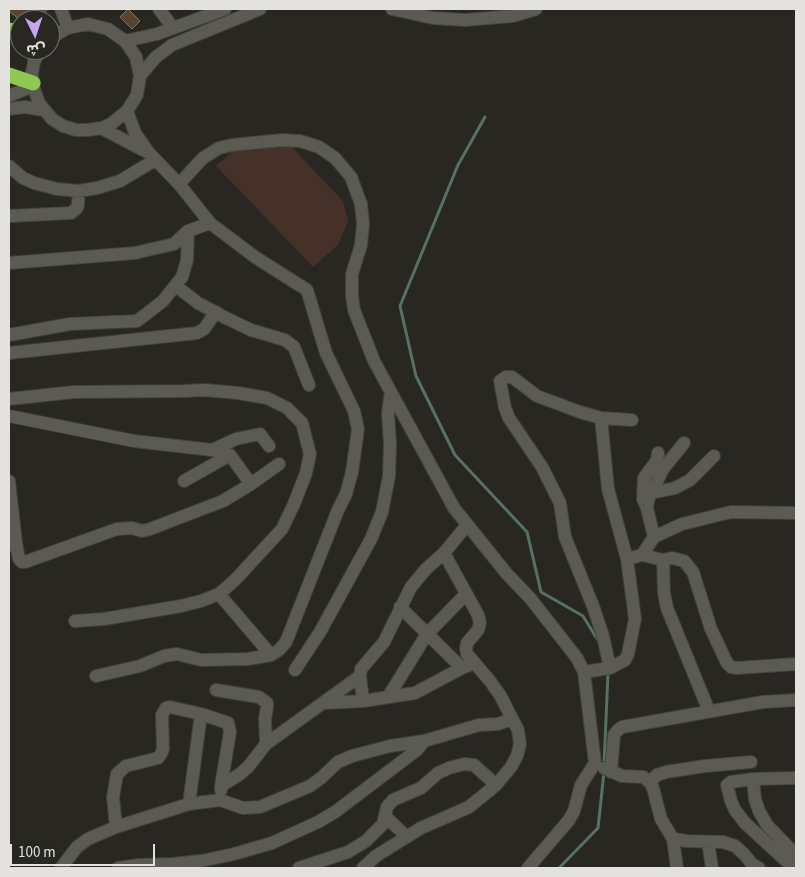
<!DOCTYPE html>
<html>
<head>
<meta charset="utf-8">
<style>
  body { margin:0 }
  #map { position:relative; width:805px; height:877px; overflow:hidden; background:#282721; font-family:"Source Sans 3","Noto Sans Arabic",sans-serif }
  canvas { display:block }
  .frame { position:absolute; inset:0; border:10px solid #e3e2de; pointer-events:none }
  .north { position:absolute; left:10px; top:10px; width:50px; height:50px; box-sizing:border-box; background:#282721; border:1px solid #73726d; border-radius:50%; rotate:176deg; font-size:14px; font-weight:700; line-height:20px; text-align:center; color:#e3e2de }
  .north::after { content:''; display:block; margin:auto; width:18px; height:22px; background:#c6a6f0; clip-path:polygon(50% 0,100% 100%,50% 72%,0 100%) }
  .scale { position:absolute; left:10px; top:844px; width:145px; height:22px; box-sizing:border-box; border:2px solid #e3e2de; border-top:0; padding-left:6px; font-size:15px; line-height:18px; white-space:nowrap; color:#e3e2de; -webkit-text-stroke:4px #282721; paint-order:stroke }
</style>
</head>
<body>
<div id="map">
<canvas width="805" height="877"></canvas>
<div class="frame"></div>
<div class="north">ش</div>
<div class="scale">100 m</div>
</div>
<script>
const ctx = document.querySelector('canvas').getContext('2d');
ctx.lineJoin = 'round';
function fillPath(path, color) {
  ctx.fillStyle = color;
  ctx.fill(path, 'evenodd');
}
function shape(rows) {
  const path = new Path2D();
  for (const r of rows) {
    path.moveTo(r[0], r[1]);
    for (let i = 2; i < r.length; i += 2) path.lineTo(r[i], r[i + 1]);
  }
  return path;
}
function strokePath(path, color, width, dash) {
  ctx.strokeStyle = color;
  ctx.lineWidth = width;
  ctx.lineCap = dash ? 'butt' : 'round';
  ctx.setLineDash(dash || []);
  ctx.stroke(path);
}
const green = shape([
  [288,143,343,201,348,222,338,245,313,267,216,166,237,147]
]);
const stream = shape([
  [485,117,458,165,400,306,416,376,455,455,527,532,541,592,583,616,599,642],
  [604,766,608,673],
  [559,868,598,828,604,772]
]);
const building = shape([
  [9,9,48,9,38,20,20,20,9,11,9,9],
  [128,9,140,21,132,29,120,17,128,9]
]);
const minor = shape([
  [61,9,68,28],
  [159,9,173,28],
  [392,9,433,18,465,20,513,16,536,9],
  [125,41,157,34,225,9],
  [40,50,34,62,32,73,33,86,39,103,52,119,63,126,76,130,88,130,101,128,111,124,127,111,137,95,140,76,136,57,125,41,108,29,88,24,68,28,50,38],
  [140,76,156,57,172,45,260,9],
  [9,96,33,86],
  [9,109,25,107,43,110],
  [101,128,145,151],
  [9,166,23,178,34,183,57,189,79,191,97,188,120,181,155,160],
  [179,184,203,158,219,148,232,145,282,140,300,141,319,147,335,158,351,177,361,204,363,224,361,245,352,274,352,296,354,310,374,361,454,508,507,574,530,598,577,658,584,672,595,763,581,785,574,811,569,820,528,868],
  [9,216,71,213,77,208,78,204,79,191],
  [9,263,135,253,174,244,188,231,210,223],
  [176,286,198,303,224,317,251,330,285,340,294,347,309,385],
  [9,335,70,324,137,321,163,301,182,277,187,260,188,231],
  [9,353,197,333,204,329,216,312],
  [9,399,74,392,184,391,205,390,238,393,267,398,287,408,302,423,310,454,306,473,294,504,282,529,235,580,219,594,201,601,181,606,104,619,75,621],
  [9,416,134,441,212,450,230,455,251,484],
  [212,450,236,439,260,434,269,446],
  [9,481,16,543],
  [184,481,230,455],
  [651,493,675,488,690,480,714,456],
  [647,508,643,499,644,478,657,460,658,453],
  [654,537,647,508,648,500,663,469,684,443],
  [9,545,16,543,19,559,22,562,25,562,117,529,132,528,142,531,150,529,223,501,251,484,279,464],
  [642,555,663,560,664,593,667,608,709,711],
  [627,559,642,555,654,537,682,524,731,512,796,513],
  [663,560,672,558,684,561,693,572,711,629,727,663,731,667,737,668,796,664],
  [219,594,271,655],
  [400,607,462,668],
  [610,668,603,636,593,606,565,537,560,503,542,467,509,418,505,408,500,381,506,377,512,377,537,396,580,412,601,418,632,420],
  [295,670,320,632,371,539,382,512,389,476,390,444,388,413,391,392],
  [584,672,610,668,625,660,628,654,635,619,627,559,608,489,601,418],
  [96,676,140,666,164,656,177,654,201,660,248,659,271,655,279,650,286,642,338,510,346,494,352,472,358,429,354,411,326,353,307,290,255,257,210,223,179,184,149,153,135,133,127,111],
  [216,690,259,697,267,703,267,707,265,719,266,744,248,767,240,774,221,786,221,790],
  [388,697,427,634,466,594],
  [363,701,360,676,361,669,384,642,411,587,426,569,444,553,467,525],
  [325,703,363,701,415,693,462,668,474,663],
  [266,744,360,676],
  [604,768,622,776,643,777,650,782,653,788,661,819,673,839,687,841,723,842,735,846,744,854,752,864,759,868],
  [611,772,614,735,618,730,622,727,763,702,796,700],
  [753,779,755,799,759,811,767,825,796,855],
  [650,782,657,775,666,772,705,766,751,762],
  [189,804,201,714],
  [386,817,407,837],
  [116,827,113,797,117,774,126,766,158,758,161,754,163,749,162,715,166,708,170,707,201,714,228,723,230,732,221,786],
  [673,839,677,868],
  [708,842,712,868],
  [61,868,77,847,88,839,116,827,189,804,220,800,243,808,260,807,310,786,321,778,338,762,352,756,390,746,424,741],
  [118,868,139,865,172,864,201,861,234,854,272,843,318,822,335,812,417,750,424,741,479,725,498,724,512,719],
  [299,868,348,852,366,841,383,824,387,807,393,800,421,788,438,773,449,768,464,764,474,765,496,785],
  [363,868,376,856,421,828,469,807,496,785,511,767,517,756,520,744,518,730,500,695,490,681,467,654,466,649,467,643,478,630,480,623,478,615,444,553],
  [794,868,745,823,735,810,731,801,727,785,731,782,753,779,796,778]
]);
const highway = shape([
  [9,30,20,34],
  [9,75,33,83]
]);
fillPath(green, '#46302a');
strokePath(stream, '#557263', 3);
fillPath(building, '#584531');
strokePath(building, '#79736d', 1);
strokePath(minor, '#43423d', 14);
strokePath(highway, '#43423d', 16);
strokePath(minor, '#5c5b53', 12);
strokePath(highway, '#8ec952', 15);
</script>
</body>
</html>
